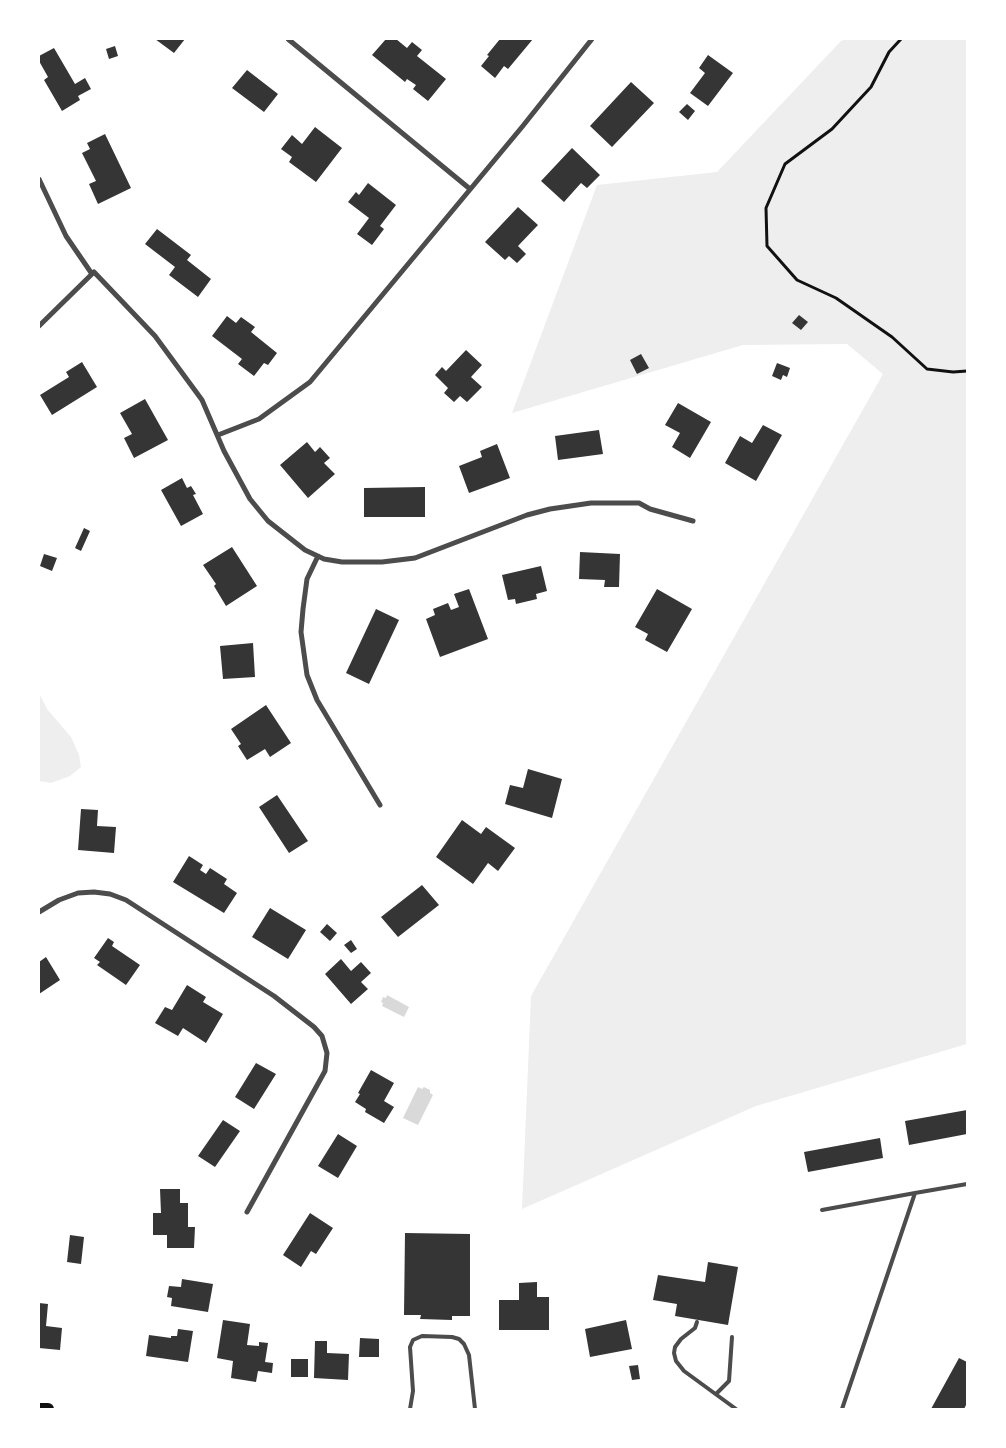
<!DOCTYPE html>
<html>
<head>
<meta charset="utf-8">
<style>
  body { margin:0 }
  #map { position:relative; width:1006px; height:1448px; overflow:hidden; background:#fff; font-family:Manrope,sans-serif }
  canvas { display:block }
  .frame { position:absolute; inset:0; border:40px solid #fff; pointer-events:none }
</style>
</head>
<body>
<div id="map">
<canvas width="1006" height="1448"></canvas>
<div class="frame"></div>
</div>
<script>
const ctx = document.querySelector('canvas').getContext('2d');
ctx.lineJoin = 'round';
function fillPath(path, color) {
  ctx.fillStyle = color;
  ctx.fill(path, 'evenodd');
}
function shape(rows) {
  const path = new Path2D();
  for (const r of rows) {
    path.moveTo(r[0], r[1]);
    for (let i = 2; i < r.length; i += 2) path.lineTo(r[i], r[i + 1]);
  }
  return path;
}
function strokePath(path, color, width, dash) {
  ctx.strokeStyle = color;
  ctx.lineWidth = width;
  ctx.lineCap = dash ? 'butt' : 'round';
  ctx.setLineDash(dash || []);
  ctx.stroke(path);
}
const green = shape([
  [846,39,967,39,967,1044,756,1106,522,1209,531,996,883,374,847,344,743,345,512,413,597,185,717,172,841,41],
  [39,693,47,709,71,737,79,755,81,767,70,776,51,783,39,781]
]);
const water = shape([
  [387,995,409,1007,404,1017,382,1006,383,1003,381,1002,383,997,386,998],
  [418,1087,422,1089,424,1087,430,1090,430,1093,433,1095,418,1125,403,1118]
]);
const building = shape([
  [155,39,185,39,174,53],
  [386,39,396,39,407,48,412,42,422,50,417,56,446,79,428,101,413,89,416,85,407,79,405,82,372,55],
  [500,39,533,39,508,69,504,66,495,78,481,66,489,56,487,55],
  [115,46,118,56,109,59,106,49],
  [54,48,75,84,85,78,91,89,78,96,80,100,62,111,44,80,48,77,39,61,39,56],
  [708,55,733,73,708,106,690,93,705,73,699,68],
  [247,70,278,94,264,112,232,88],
  [631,82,654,103,612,147,590,126],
  [687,104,695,111,688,120,679,112],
  [315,127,342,148,316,182,289,162,292,157,281,149,292,135,302,144],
  [105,134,131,188,98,204,89,184,96,181,82,153,90,149,87,143],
  [572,148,600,175,587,188,581,183,564,202,541,181],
  [368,183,396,205,380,226,384,229,372,245,357,234,369,218,348,202,356,192,359,195],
  [518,207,538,225,518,246,526,254,517,263,509,256,505,260,485,242],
  [157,229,191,255,187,260,211,279,198,297,169,275,175,267,145,244],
  [799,315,808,322,801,330,792,323],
  [227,316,236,323,241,317,255,327,251,332,277,353,268,365,264,363,254,376,238,364,242,359,212,336],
  [466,350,482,365,471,377,482,387,467,402,460,396,454,402,444,393,448,388,435,375,442,367,446,371],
  [641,354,649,368,637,374,630,360],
  [82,362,97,387,52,415,40,395,69,377,66,372],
  [777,363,790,368,787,377,783,375,781,380,772,376],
  [145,399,168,440,134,458,124,438,132,434,120,413],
  [678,403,711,422,690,458,672,447,680,433,665,425],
  [763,425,782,435,756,481,725,463,740,436,752,443],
  [599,430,603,454,558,460,555,436],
  [307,442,315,452,320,447,330,458,324,463,335,474,308,498,280,465],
  [497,444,510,478,469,493,459,466,482,457,480,451],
  [182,478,187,488,191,486,196,494,193,495,203,514,181,526,161,490],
  [425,487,425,517,364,517,364,488],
  [84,528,90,531,81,551,75,548],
  [232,547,257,586,226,606,214,586,216,584,203,565],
  [580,552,620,554,619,587,604,587,605,580,579,579],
  [44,554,57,558,52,571,40,566],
  [541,566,547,591,536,594,537,599,516,604,515,599,508,600,502,575],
  [469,589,488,639,440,657,426,619,435,615,433,609,448,603,451,610,459,607,454,594],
  [657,589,692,609,667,652,645,640,648,634,635,627],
  [376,609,399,620,369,684,346,673],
  [253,643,255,677,223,679,220,646],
  [266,705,291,743,270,757,265,749,247,760,238,746,241,744,231,729],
  [528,769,562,779,552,818,505,804,510,785,523,788],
  [277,795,308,841,289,853,259,807],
  [81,809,98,810,97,826,116,827,114,853,78,850],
  [462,820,481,834,486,827,515,848,498,871,488,863,473,884,436,857],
  [189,856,203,865,200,870,206,874,210,868,227,879,224,884,237,893,224,913,173,882],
  [422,885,439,905,398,937,381,917],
  [270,908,306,930,288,959,252,937],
  [327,924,337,933,330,941,320,932],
  [108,938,114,942,112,946,140,965,126,985,97,965,100,962,94,958],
  [351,940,357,949,351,953,344,945],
  [46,957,60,980,39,994,39,962],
  [341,959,351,971,361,962,371,973,361,982,368,989,351,1004,325,974],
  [187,985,206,997,203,1002,223,1014,206,1043,183,1028,178,1036,155,1023,165,1007,172,1010],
  [256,1063,276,1074,254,1109,235,1097],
  [371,1070,394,1083,384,1101,394,1107,384,1123,365,1112,366,1109,355,1102,360,1094,358,1093],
  [967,1110,967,1134,909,1145,905,1121],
  [223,1120,240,1131,215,1167,198,1156],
  [338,1134,357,1146,338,1178,318,1166],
  [880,1138,883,1158,808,1172,804,1152],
  [160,1189,180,1189,180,1203,188,1203,188,1227,195,1227,194,1248,167,1248,167,1235,153,1235,153,1213,161,1213],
  [310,1213,333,1228,316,1254,311,1251,301,1267,283,1255],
  [405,1233,470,1234,470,1316,452,1316,452,1320,420,1319,421,1315,404,1315],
  [70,1235,84,1237,81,1264,67,1262],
  [708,1262,738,1267,728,1325,675,1316,677,1304,653,1300,658,1275,705,1282],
  [182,1279,213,1284,208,1312,171,1306,172,1298,167,1297,169,1286,181,1287],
  [537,1282,537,1297,549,1297,549,1330,499,1330,499,1300,519,1300,519,1283],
  [39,1303,48,1304,46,1326,62,1328,60,1350,39,1348],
  [223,1320,250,1324,247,1345,259,1346,259,1342,268,1343,265,1362,273,1363,272,1373,258,1371,256,1382,231,1378,233,1361,217,1358],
  [626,1320,632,1349,590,1357,585,1329],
  [178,1329,193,1331,188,1362,146,1356,149,1335,171,1338,171,1336,177,1336],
  [360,1338,379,1339,379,1357,359,1357],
  [315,1341,327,1341,327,1353,349,1354,348,1380,314,1378],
  [959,1358,967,1362,967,1403,964,1409,931,1409],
  [291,1359,308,1359,308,1377,291,1377],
  [638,1365,640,1379,632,1380,629,1366]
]);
const path = shape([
  [901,39,889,52,871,87,832,129,785,164,766,208,767,246,797,280,836,298,892,337,927,369,953,372,967,371]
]);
const service = shape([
  [822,1210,915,1193],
  [697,1322,695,1328,681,1339,675,1347,674,1353,676,1361,684,1371,736,1409],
  [716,1394,729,1381,732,1337],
  [410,1409,413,1391,410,1347,413,1340,422,1336,452,1337,459,1339,464,1344,469,1355,475,1409],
  [842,1409,915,1193,967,1184]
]);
const minor = shape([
  [288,39,470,189],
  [39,179,66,236,92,274,94,272,155,336,202,400,224,451,250,499,268,521,305,550,324,559,342,562,382,562,415,558,527,515,550,509,591,503,639,503,650,509,693,521],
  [39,326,92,274],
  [218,435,259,419,310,382,522,127,592,39],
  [318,556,307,579,303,609,301,632,307,675,317,700,380,805],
  [39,912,59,900,78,893,94,892,110,894,126,900,274,996,314,1027,322,1036,327,1053,325,1071,247,1212]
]);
const primary = shape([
  [39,1409,48,1409]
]);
fillPath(green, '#eee');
fillPath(water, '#d9d9d9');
fillPath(building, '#353535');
strokePath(path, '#111', 3);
strokePath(service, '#4c4c4c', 4);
strokePath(minor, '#4c4c4c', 5);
strokePath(primary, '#111', 12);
</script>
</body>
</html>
